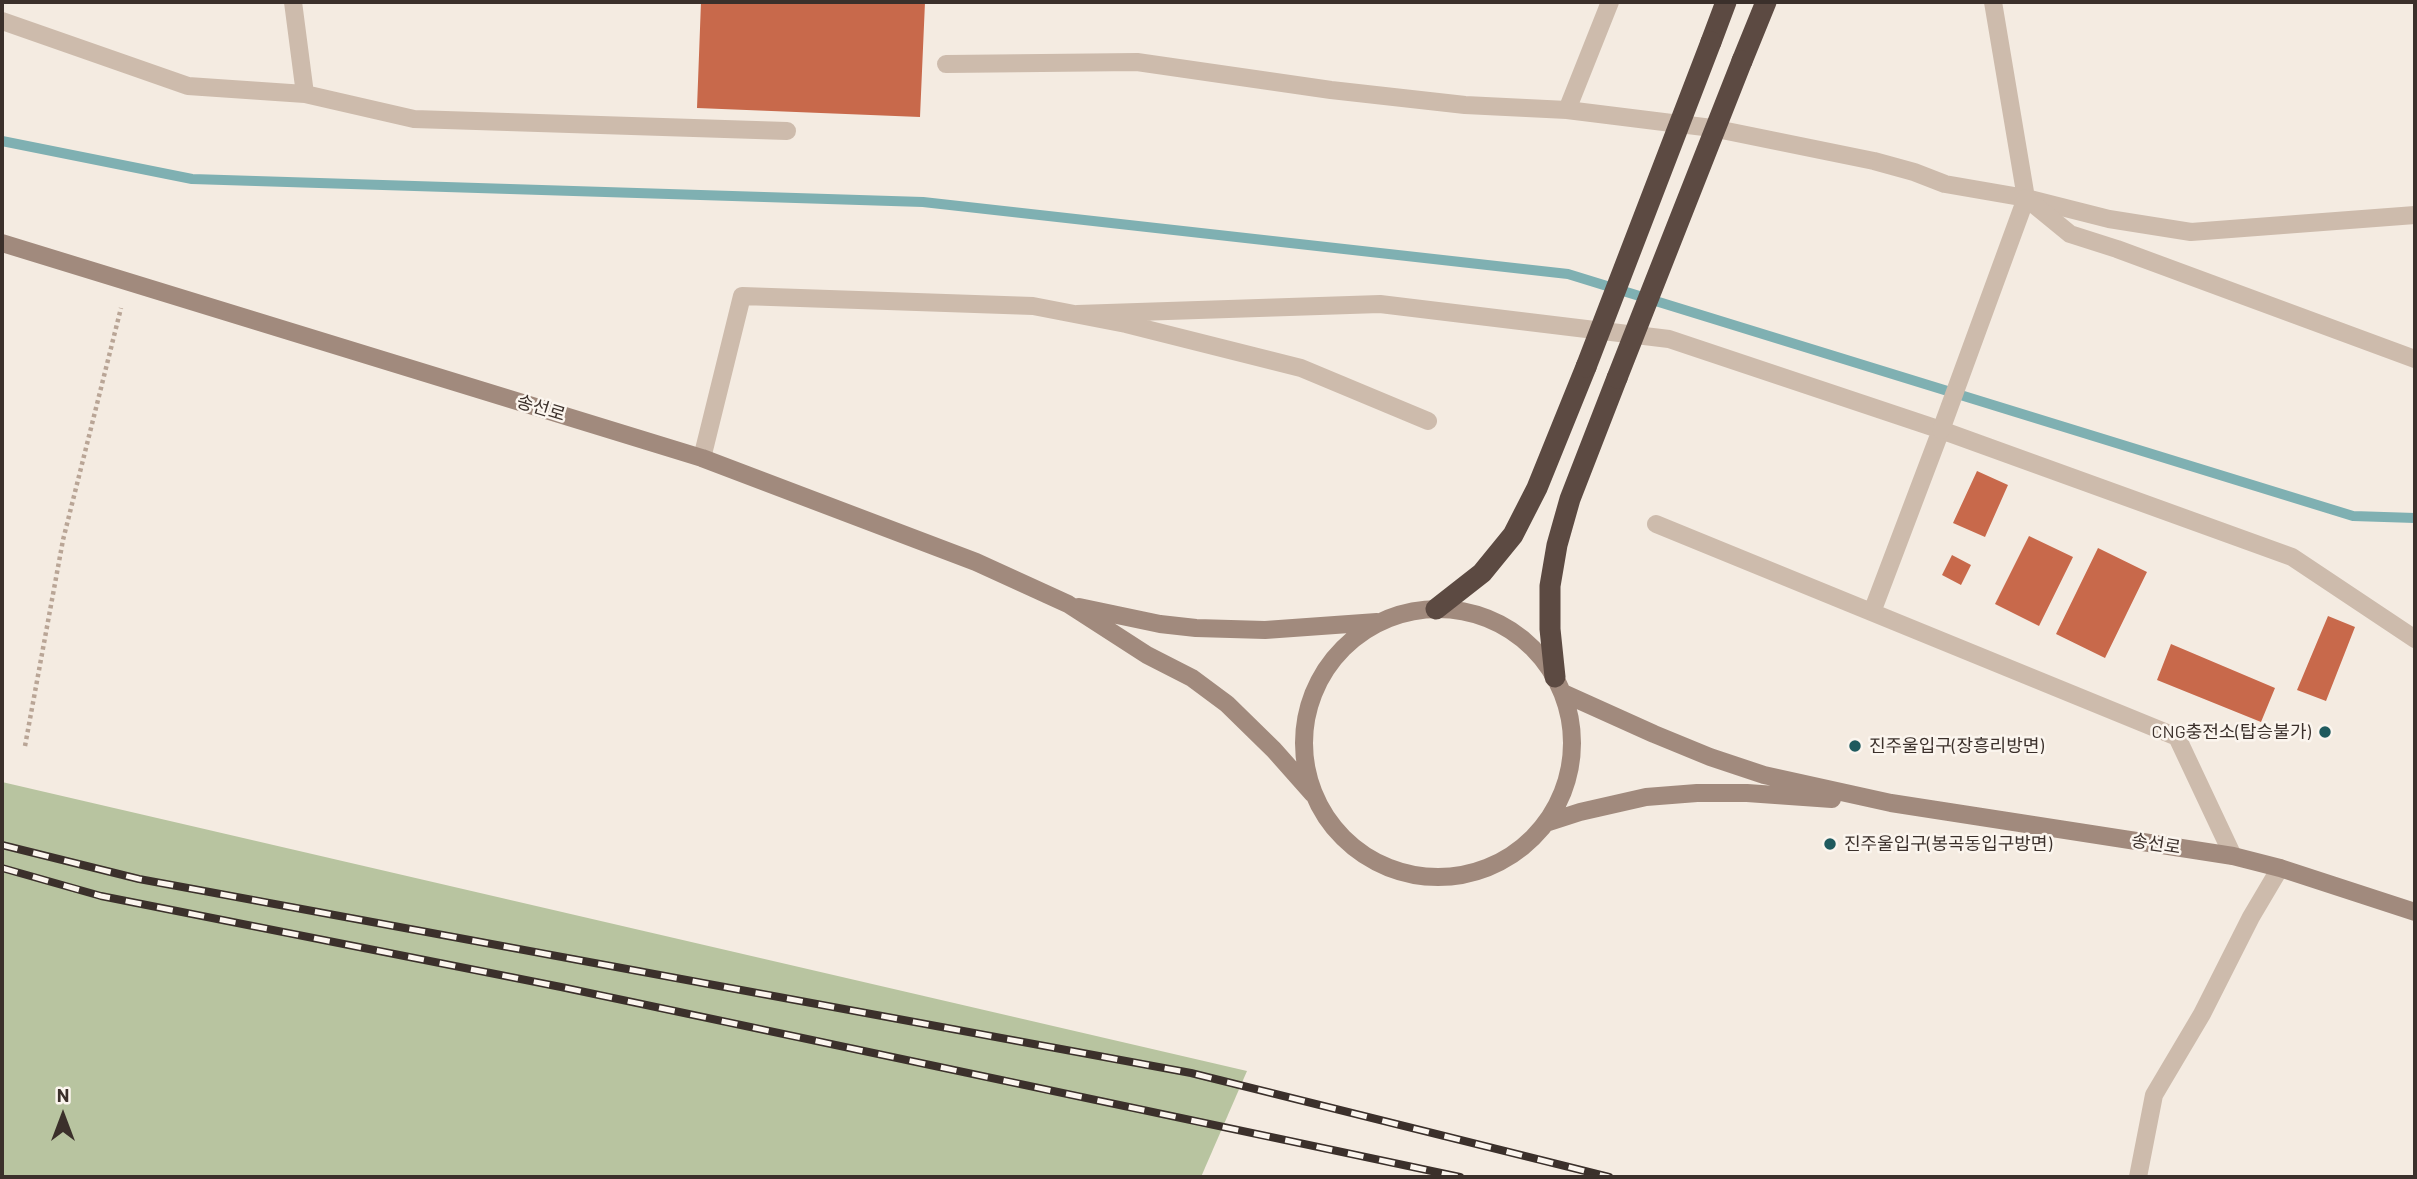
<!DOCTYPE html>
<html>
<head>
<meta charset="utf-8">
<style>
  body { margin:0 }
  #map { position:relative; width:2417px; height:1179px; overflow:hidden; background:#f4ebe1; font-family:Barlow,sans-serif }
  canvas { display:block }
  .frame { position:absolute; inset:0; border:4px solid #3b302b; pointer-events:none }
  .north { position:absolute; left:28px; top:1081px; width:70px; height:70px; -webkit-text-stroke:5px #fbf5ee; paint-order:stroke; rotate:0deg; font-size:19px; font-weight:700; line-height:28px; text-align:center; color:#3b302b }
  .north::after { content:''; display:block; margin:auto; width:24px; height:32px; background:#3b302b; clip-path:polygon(50% 0,100% 100%,50% 72%,0 100%) }
</style>
</head>
<body>
<div id="map">
<canvas width="2417" height="1179"></canvas>
<div class="frame"></div>
<div class="north">N</div>
</div>
<script>
const ctx = document.querySelector('canvas').getContext('2d');
ctx.lineJoin = 'round';
function fillPath(path, color) {
  ctx.fillStyle = color;
  ctx.fill(path, 'evenodd');
}
function shape(rows) {
  const path = new Path2D();
  for (const r of rows) {
    if (r.length === 3) {
      path.moveTo(r[0] + r[2], r[1]);
      path.arc(r[0], r[1], r[2], 0, 2 * Math.PI);
      continue;
    }
    path.moveTo(r[0], r[1]);
    for (let i = 2; i < r.length; i += 2) path.lineTo(r[i], r[i + 1]);
  }
  return path;
}
function strokePath(path, color, width, dash) {
  ctx.strokeStyle = color;
  ctx.lineWidth = width;
  ctx.lineCap = dash ? 'butt' : 'round';
  ctx.setLineDash(dash || []);
  ctx.stroke(path);
}
function write(font, color, halo, rows, align = 'center') {
  ctx.font = font + ' Barlow,"Noto Sans KR",sans-serif';
  ctx.lineWidth = 5;
  ctx.setLineDash([]);
  ctx.textBaseline = 'middle';
  ctx.strokeStyle = halo;
  ctx.fillStyle = color;
  for (const [text, x, y, turn = 0] of rows) {
    ctx.save();
    ctx.translate(x, y);
    ctx.rotate((+turn || 0) * Math.PI / 180);
    ctx.textAlign = isNaN(turn) ? turn : align;
    if (halo) ctx.strokeText(text, 0, 0);
    ctx.fillText(text, 0, 0);
    ctx.restore();
  }
}
const green = shape([
  [2,782,1247,1071,1201,1177,2,1177]
]);
const stream = shape([
  [2,141,192,179,923,202,1568,274,2353,516,2415,518]
]);
const building = shape([
  [701,2,925,2,920,117,697,108],
  [1977,471,2008,485,1985,537,1953,523],
  [2029,536,2073,557,2039,626,1995,604],
  [2098,548,2147,572,2105,658,2056,634],
  [1952,555,1971,565,1961,585,1942,575],
  [2328,616,2355,627,2326,701,2297,690],
  [2171,644,2275,688,2261,722,2157,680]
]);
const path = shape([
  [25,746,63,540,121,308]
]);
const lane = shape([
  [293,2,305,94,414,119,787,131],
  [1993,2,2026,198],
  [2,21,188,86,305,94],
  [946,64,1137,62,1331,90,1465,105,1567,110,1712,128,1874,161,1914,172,1945,184,2026,198,2109,219,2191,232,2415,215],
  [1567,110,1610,2],
  [1077,314,1380,304,1669,339,1941,430,2292,557,2415,639],
  [702,458,742,296,1033,306,1126,324,1301,368,1428,421],
  [1656,524,2177,737,2233,856],
  [1872,612,1941,430],
  [2138,1177,2154,1095,2202,1014,2251,917,2280,868]
]);
const street = shape([
  [1941,430,2026,198,2070,234,2117,249,2415,359]
]);
const secondary = shape([
  [2,243,702,458,976,562,1068,604,1147,655,1192,678,1227,704,1274,750,1313,794],
  [1079,607,1160,624,1196,628,1265,630,1377,622],
  [1438,743,134],
  [1563,693,1654,734,1710,757,1764,775,1891,803,2233,856,2280,868,2415,912],
  [1546,823,1580,812,1646,797,1697,793,1747,793,1832,799]
]);
const highway = shape([
  [1711,42,1726,2],
  [1742,61,1766,2],
  [1436,609,1482,573,1513,535,1537,488,1586,367],
  [1555,677,1550,629,1550,586,1557,545,1570,499,1617,378]
]);
const rail = shape([
  [2,845,139,879,1191,1073,1609,1177],
  [2,868,101,896,561,987,1460,1177]
]);
const highwayBridge = shape([
  [1586,367,1711,42],
  [1617,378,1742,61]
]);
const markers = [
  [2325,732,7,"#1f5a5e"],
  [1855,746,7,"#1f5a5e"],
  [1830,844,7,"#1f5a5e"]
];
const streetNames = [
  ["송선로",541,408,17],
  ["송선로",2156,844,9]
];
const poiNames = [
  ["CNG충전소(탑승불가)",2311,732,"right"],
  ["진주울입구(장흥리방면)",1869,746],
  ["진주울입구(봉곡동입구방면)",1844,844]
];
fillPath(green, '#b8c4a0');
strokePath(stream, '#7fb0b2', 10);
fillPath(building, '#c8694b');
strokePath(path, '#b9a596', 4.5, [3.5, 3.5]);
strokePath(lane, '#cdbbac', 18);
strokePath(street, '#cdbbac', 18);
strokePath(secondary, '#a18a7d', 18);
strokePath(highway, '#5c4a42', 21);
strokePath(rail, '#3b302b', 8);
strokePath(rail, '#fbf5ee', 5, [16]);
strokePath(highwayBridge, '#5c4a42', 21);
for (const [x, y, r, color] of markers) {
  const dot = new Path2D();
  dot.arc(x, y, r, 0, 2 * Math.PI);
  ctx.fillStyle = color;
  ctx.fill(dot);
  strokePath(dot, '#fbf5ee', 2.5);
}
write('18px', '#3b302b', '#fbf5ee', streetNames);
write('18px', '#3b302b', '#fbf5ee', poiNames, 'left');
</script>
</body>
</html>
